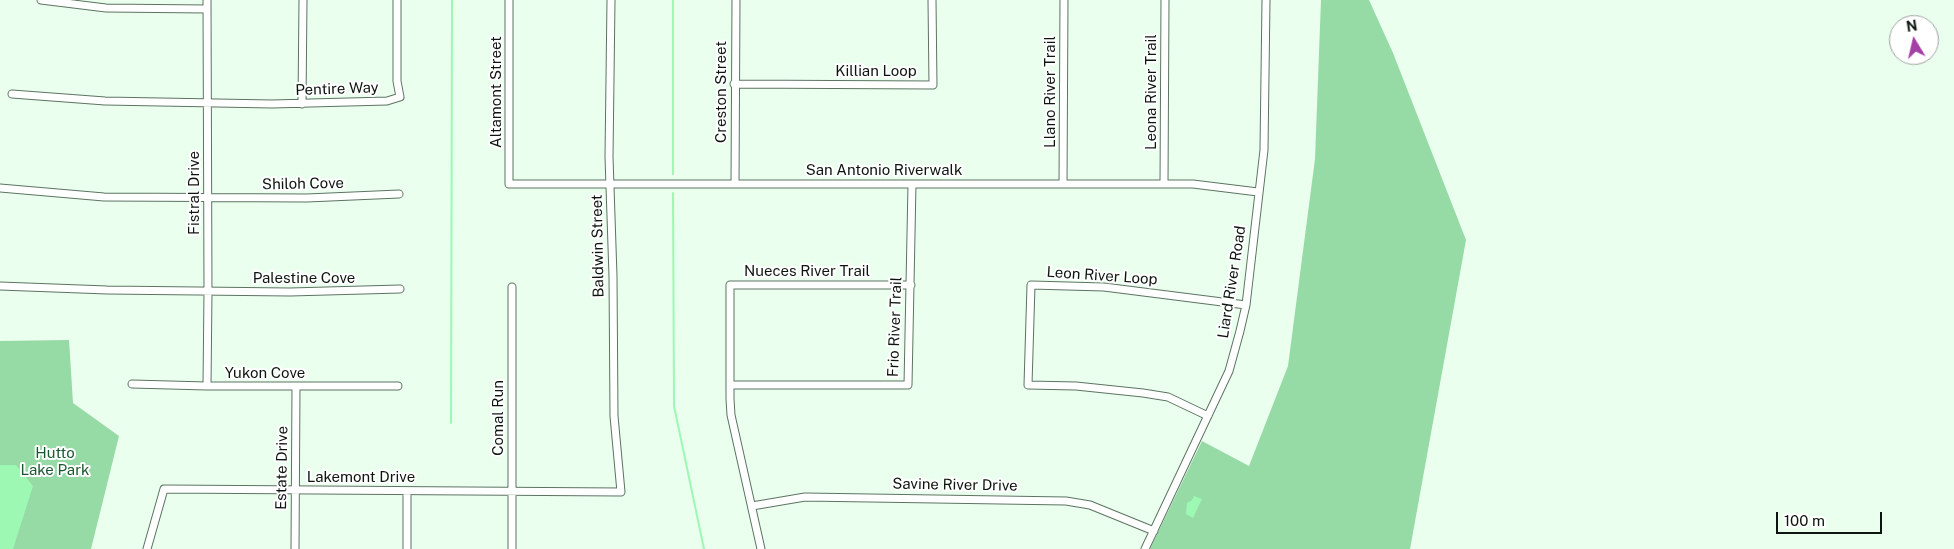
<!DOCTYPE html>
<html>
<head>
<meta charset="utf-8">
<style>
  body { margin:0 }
  #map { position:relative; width:1954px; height:549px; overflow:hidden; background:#eaffee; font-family:"Public Sans",sans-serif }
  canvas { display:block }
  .north { position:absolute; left:1889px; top:15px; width:50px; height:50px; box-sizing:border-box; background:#fff; border:1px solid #9ea19f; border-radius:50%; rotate:351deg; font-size:14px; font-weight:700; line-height:20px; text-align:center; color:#0c150e }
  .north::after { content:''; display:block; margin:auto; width:18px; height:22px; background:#a440a5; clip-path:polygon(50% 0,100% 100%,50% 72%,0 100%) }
  .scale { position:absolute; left:1776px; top:512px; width:106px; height:22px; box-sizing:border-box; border:2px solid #0c150e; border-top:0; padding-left:6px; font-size:15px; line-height:18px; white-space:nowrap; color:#0c150e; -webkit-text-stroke:4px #fff; paint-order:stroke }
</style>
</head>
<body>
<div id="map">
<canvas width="1954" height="549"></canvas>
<div class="north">N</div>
<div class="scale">100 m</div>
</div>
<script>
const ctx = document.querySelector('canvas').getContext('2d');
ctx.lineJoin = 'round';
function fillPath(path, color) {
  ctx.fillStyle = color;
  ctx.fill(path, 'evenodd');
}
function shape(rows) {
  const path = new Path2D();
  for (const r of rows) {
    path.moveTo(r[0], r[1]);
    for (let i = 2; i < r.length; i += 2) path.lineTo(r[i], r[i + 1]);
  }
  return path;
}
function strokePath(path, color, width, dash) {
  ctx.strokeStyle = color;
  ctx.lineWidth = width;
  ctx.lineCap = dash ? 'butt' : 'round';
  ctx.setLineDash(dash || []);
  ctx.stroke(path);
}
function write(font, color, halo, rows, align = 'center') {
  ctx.font = font + ' "Public Sans",sans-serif';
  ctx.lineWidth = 4;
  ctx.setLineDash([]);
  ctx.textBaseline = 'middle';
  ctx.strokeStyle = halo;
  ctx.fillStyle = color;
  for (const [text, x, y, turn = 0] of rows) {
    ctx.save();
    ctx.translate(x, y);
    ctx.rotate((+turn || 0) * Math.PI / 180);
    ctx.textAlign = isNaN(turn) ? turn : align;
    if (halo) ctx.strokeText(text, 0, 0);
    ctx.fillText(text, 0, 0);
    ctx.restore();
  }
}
const green = shape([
  [1321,0,1369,0,1393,53,1466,240,1410,549,1150,549,1202,441,1249,466,1288,366,1315,159],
  [69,340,73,403,119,436,91,549,0,549,0,341]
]);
const water = shape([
  [0,465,16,465,33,486,13,549,0,549],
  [1194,496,1202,499,1193,518,1186,514,1187,503,1192,500]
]);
const stream = shape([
  [673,0,673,174],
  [673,193,674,406,704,549],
  [451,423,452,0]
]);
const minor = shape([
  [41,0,106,8,207,9],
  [509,0,509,184,1193,184,1258,192],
  [734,84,933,85,932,0],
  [12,94,105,101,272,104,387,101,400,97,397,81,397,0],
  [302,104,303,0],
  [735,184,736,0],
  [1063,184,1064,0],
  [1164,184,1165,0],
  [0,188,104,197,307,198,399,194],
  [0,286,107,290,290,292,400,289],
  [512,287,512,549],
  [132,384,207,386,398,386],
  [730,385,908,385,912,184],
  [207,386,208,291,207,0],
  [1208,416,1168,397,1143,393,1076,386,1028,385,1031,285,1104,287,1246,305],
  [752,506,805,497,1066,501,1090,505,1154,531],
  [147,549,164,489,621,492,614,416,613,276,609,157,611,0],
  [295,549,296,387],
  [407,549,407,491],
  [761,549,731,415,730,399,730,285,911,285],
  [1145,549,1229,371,1240,331,1246,305,1264,150,1266,0]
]);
const streetNames = [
  ["Killian Loop",876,71],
  ["Pentire Way",337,89,-2],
  ["Altamont Street",496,92,-90],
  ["Creston Street",721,92,-90],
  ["Llano River Trail",1050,92,-90],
  ["Leona River Trail",1151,92,-90],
  ["San Antonio Riverwalk",884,170],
  ["Shiloh Cove",303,184,-1],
  ["Fistral Drive",194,193,-90],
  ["Baldwin Street",598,246,-91],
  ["Nueces River Trail",807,271],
  ["Leon River Loop",1102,276,4],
  ["Palestine Cove",304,278],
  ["Liard River Road",1232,282,-81],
  ["Frio River Trail",895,327,-88],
  ["Yukon Cove",265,373],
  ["Comal Run",498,418,-90],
  ["Estate Drive",282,468,-89],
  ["Lakemont Drive",361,477],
  ["Savine River Drive",955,485,1]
];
const parkNames = [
  ["Hutto",55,453],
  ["Lake Park",55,470]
];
fillPath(green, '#96daa6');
fillPath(water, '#9df8b4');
strokePath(stream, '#9df8b4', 2);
strokePath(minor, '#5d7462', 9);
strokePath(minor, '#fff', 7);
write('15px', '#0c150e', '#fff', streetNames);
write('15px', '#19592f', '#fff', parkNames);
</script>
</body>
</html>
